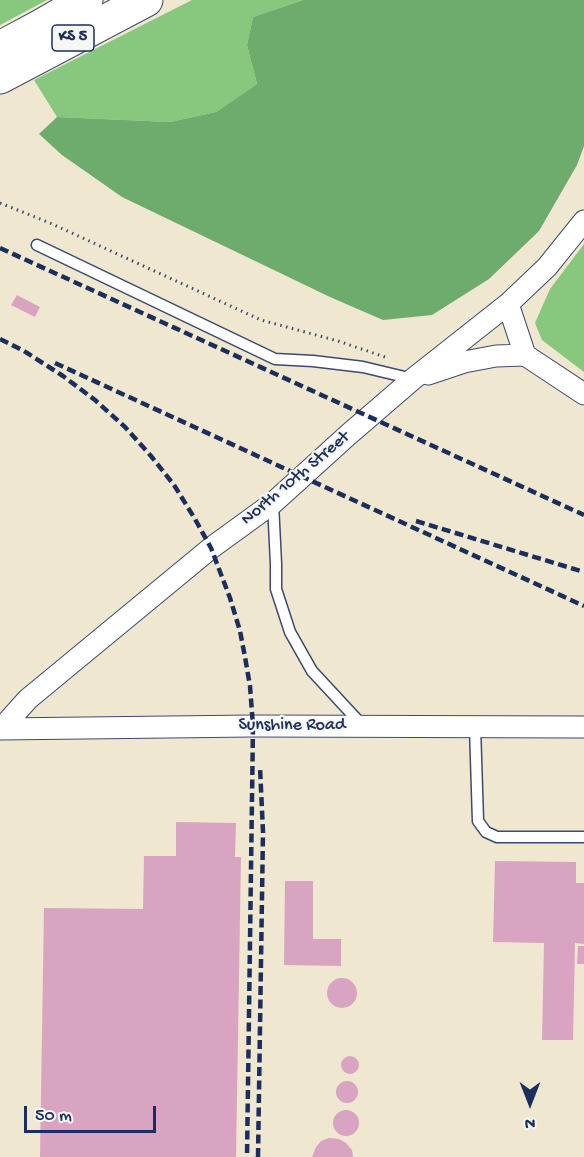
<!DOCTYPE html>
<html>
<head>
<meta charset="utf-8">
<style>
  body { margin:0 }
  #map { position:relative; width:584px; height:1157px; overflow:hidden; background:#efe7cf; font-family:"Gochi Hand",sans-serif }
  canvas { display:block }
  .north { position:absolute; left:500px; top:1073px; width:60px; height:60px; -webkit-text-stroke:4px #f6f6f2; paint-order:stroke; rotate:180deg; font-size:16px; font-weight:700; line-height:24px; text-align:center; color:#1b2f5e }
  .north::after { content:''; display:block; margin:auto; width:21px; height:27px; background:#1b2f5e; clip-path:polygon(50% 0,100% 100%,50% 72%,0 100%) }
  .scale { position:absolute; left:24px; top:1106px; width:132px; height:27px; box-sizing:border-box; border:3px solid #1b2f5e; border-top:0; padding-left:8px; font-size:18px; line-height:21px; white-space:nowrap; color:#1b2f5e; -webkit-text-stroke:4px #f6f6f2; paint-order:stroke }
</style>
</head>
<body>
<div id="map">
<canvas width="584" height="1157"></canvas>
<div class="north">N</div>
<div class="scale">50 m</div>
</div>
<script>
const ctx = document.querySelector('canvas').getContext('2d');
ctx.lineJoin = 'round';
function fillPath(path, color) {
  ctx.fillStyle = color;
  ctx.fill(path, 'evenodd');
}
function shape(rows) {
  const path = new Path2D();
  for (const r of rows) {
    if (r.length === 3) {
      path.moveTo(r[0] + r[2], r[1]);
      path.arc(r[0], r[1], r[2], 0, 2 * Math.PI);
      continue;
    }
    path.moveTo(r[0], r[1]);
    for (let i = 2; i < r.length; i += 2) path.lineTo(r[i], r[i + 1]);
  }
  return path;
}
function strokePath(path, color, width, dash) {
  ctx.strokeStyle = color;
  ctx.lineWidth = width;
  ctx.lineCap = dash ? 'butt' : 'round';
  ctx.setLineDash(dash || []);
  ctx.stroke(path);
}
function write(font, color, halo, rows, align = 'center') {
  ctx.font = font + ' "Gochi Hand",sans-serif';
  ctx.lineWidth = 4.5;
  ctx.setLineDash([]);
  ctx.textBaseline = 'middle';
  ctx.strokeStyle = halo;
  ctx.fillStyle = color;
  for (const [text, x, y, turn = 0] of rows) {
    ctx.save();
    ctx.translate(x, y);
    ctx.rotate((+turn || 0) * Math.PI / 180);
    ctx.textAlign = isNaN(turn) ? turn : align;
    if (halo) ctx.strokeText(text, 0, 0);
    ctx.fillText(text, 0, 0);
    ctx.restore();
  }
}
const green = shape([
  [0,0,47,0,0,25],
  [192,0,303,0,253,17,247,45,257,84,216,112,170,122,57,117,34,80],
  [584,244,584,372,542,340,535,323,550,289]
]);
const forest = shape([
  [303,0,584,0,584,146,577,165,539,231,489,279,432,315,383,320,330,297,122,197,62,155,39,134,57,117,170,122,216,112,257,84,247,45,253,17]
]);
const building = shape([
  [17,295,40,307,35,317,11,305],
  [176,822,236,823,235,857,241,857,236,1157,40,1157,44,908,143,909,144,856,176,856],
  [495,861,576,862,576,883,584,883,584,944,575,943,573,1040,542,1040,544,943,493,942],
  [285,881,313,881,313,939,341,939,341,966,284,965],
  [578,946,584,946,584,964,577,964],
  [342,993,15],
  [350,1065,9],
  [347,1092,11],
  [346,1123,13],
  [329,1138,339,1139,346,1143,352,1150,353,1157,312,1157,316,1147,321,1141]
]);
const path = shape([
  [0,203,50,223,261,320,338,341,385,357]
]);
const service = shape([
  [37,245,275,359,313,361,363,367,413,379],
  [273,503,276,564,276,589,290,632,312,671,363,726],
  [475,727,478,821,486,832,497,837,584,837]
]);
const minor = shape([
  [508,304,525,355],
  [428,374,464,362,496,356,525,355,584,394],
  [0,729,253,726,584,727],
  [1,729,28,699,211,548,273,503,348,435,413,379,508,304,547,267,584,221]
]);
const motorway = shape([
  [0,48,41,26,86,0],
  [0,77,146,0]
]);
const rail = shape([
  [0,248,584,515],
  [0,339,24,351,63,376,95,400,125,427,151,456,174,485,195,519,211,548,230,598,240,631,245,657,250,686,253,726,247,1157],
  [55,363,584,606],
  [416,521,584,572],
  [258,1157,263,832,260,767]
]);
const shields = [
  [73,38,42]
];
const shieldNames = [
  ["KS 5",73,38]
];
const streetNames = [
  ["North 10th Street",296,479,-40],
  ["Sunshine Road",292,726]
];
fillPath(green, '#87c77e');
fillPath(forest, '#6dac6d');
fillPath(building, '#d9a4c2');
strokePath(service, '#3b4b6f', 13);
strokePath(minor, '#3b4b6f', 23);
strokePath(motorway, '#3b4b6f', 35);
strokePath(path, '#3b4b6f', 3, [1.5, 4.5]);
strokePath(service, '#fff', 10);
strokePath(minor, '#fff', 21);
strokePath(motorway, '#fff', 33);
strokePath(rail, '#1b2f5e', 4.5, [9, 4.5]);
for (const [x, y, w] of shields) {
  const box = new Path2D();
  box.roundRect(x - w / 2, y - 13, w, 26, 4.5);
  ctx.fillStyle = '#f6f6f2';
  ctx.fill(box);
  strokePath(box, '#1b2f5e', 1.5);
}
write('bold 16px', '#1b2f5e', null, shieldNames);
write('18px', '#1b2f5e', '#f6f6f2', streetNames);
</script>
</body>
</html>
